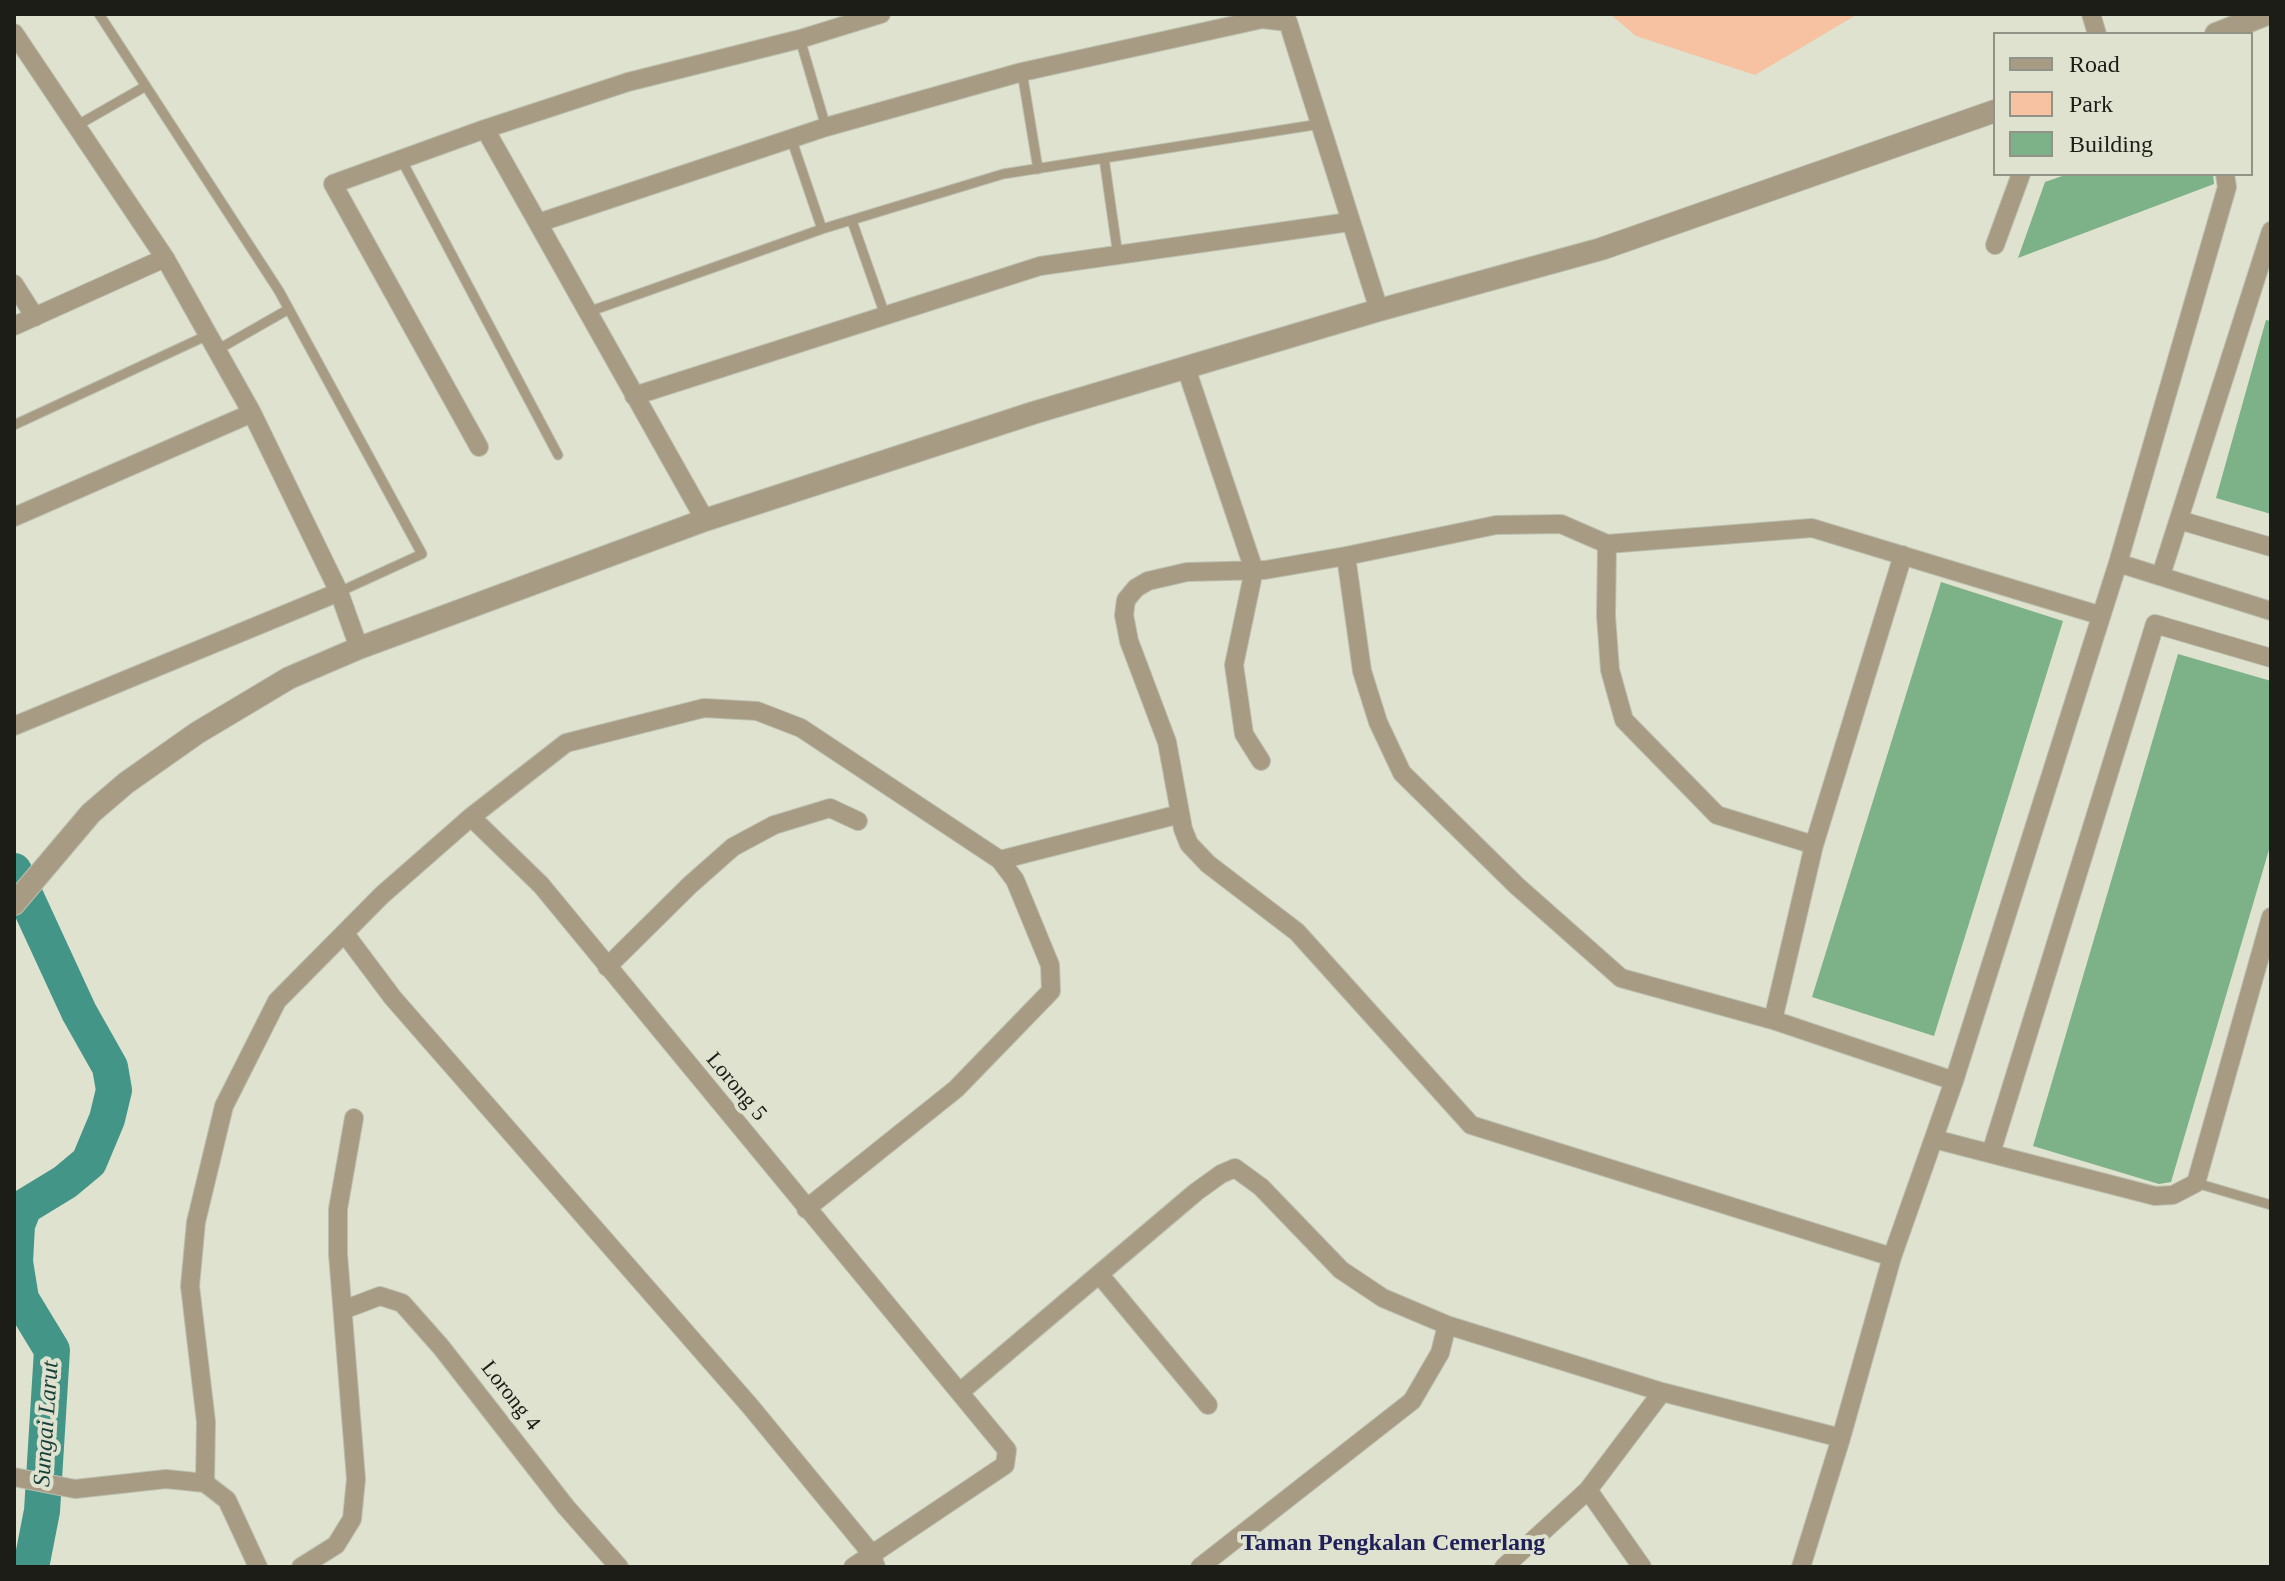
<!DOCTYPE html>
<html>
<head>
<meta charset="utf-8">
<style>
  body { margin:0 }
  #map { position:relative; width:2285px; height:1581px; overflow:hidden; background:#dee2cf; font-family:"Times New Roman",serif }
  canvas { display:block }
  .frame { position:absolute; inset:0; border:16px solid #1b1d16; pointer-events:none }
  .legend { position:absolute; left:1993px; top:32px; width:260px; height:144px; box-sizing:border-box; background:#dee2cf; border:2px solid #909385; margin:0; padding:10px 14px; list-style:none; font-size:24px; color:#1b1d16 }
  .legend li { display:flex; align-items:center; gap:16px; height:40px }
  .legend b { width:40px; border:2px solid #909385 }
</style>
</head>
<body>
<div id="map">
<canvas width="2285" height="1581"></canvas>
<div class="frame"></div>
<ul class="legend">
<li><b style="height:10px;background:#a79b83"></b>Road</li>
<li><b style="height:22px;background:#f6c2a1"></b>Park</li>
<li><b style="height:22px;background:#7db187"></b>Building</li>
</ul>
</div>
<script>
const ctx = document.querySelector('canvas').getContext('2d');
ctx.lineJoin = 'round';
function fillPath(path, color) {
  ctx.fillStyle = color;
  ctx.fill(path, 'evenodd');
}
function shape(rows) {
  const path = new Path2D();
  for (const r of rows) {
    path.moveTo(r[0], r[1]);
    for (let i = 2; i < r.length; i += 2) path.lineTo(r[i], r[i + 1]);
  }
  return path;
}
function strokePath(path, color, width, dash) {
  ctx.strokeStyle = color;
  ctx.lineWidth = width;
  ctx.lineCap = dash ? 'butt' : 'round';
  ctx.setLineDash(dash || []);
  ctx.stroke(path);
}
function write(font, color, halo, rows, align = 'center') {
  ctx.font = font + ' "Times New Roman",serif';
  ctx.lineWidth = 8;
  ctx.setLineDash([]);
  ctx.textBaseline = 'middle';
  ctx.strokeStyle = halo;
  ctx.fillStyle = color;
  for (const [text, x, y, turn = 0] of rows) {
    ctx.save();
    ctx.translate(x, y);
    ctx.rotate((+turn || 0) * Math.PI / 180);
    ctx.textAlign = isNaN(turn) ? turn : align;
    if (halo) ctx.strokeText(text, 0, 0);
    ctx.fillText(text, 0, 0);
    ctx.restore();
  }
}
const green = shape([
  [1610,14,1858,14,1755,75,1636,36]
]);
const river = shape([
  [14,871,79,1012,110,1067,114,1090,107,1119,89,1162,65,1182,24,1207,17,1225,15,1262,21,1299,52,1350,42,1511,31,1567]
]);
const building = shape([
  [2068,174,2213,174,2214,184,2018,258,2045,182],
  [2266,320,2271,321,2271,514,2216,498],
  [1941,582,2063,621,1934,1036,1812,997],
  [2178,654,2271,681,2271,843,2171,1182,2159,1184,2033,1146]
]);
const service = shape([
  [99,14,279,291,422,554,339,592],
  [800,39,826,127],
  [1022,72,1038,169],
  [76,126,146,86],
  [791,138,822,229],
  [1104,158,1118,256],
  [401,159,558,455],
  [852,221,885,315],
  [588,312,822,229,1003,174,1320,124],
  [217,350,289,309],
  [14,425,208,335],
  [2196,1183,2271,1205]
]);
const minor = shape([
  [2091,14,2097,34],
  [14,33,165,258,252,413,339,592,359,648],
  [485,129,628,82,800,39,881,14],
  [538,223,826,127,1022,72,1262,19,1288,22,1379,310],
  [1995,245,2021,174],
  [14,284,35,317],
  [14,326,165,258],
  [1186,368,1254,570,1234,665,1244,734,1261,761],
  [634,396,1040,266,1349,222],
  [479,447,333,184,485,129,705,520],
  [14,517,252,413],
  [2179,520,2271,547],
  [1607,544,1606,616,1610,670,1624,720,1717,815,1814,845],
  [1346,556,1362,671,1378,722,1402,773,1517,886,1621,978,1773,1020,1954,1081],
  [2118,563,2271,611],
  [2161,575,2271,231],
  [14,726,339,592],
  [471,817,541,885,1007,1450,1005,1465,853,1567],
  [1000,860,1180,814],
  [345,934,393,998,750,1406,871,1553,876,1567],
  [607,967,690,885,733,847,774,825,830,808,858,821],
  [1773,1020,1814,845,1903,555],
  [1934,1139,2155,1196,2173,1195,2196,1183,2271,917],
  [1991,1153,2155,624,2271,658],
  [1892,1257,1471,1125,1297,932,1208,864,1189,844,1183,829,1167,742,1129,641,1124,615,1126,600,1136,588,1148,581,1187,572,1265,570,1346,556,1496,525,1561,524,1607,544,1812,528,2099,615],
  [1099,1274,1208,1405],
  [343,1310,380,1296,402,1303,441,1347,566,1507,619,1567],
  [960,1392,1196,1192,1221,1174,1235,1168,1261,1187,1341,1270,1383,1298,1447,1325,1662,1392],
  [14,1477,75,1489,166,1479,205,1483,227,1500,258,1567],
  [205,1483,206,1422,190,1286,196,1222,224,1106,277,1001,382,895,471,817,566,743,704,708,757,711,801,728,1000,860,1015,880,1050,965,1051,991,956,1089,806,1209],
  [1588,1490,1642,1567],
  [301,1567,336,1545,352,1519,356,1479,338,1254,338,1209,354,1118],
  [1200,1567,1412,1401,1440,1353,1447,1325],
  [1504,1567,1588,1490,1662,1392,1841,1438],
  [1801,1567,1841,1438,1892,1257,1954,1081,2118,563,2227,187,2225,174]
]);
const tertiary = shape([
  [2216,34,2267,14],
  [14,904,91,813,126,783,197,733,289,678,359,648,705,520,1033,413,1379,310,1601,249,1995,111]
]);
const streetNames = [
  ["Lorong 5",736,1087,50],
  ["Lorong 4",510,1396,52]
];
const waterNames = [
  ["Sungai Larut",47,1424,-86]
];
const neighbourhoodNames = [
  ["Taman Pengkalan Cemerlang",1393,1544]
];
fillPath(green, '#f6c2a1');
strokePath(river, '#439588', 36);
fillPath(building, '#7db187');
strokePath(service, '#bbbfae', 11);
strokePath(minor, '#bbbfae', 20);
strokePath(tertiary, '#bbbfae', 24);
strokePath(service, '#a79b83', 9);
strokePath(minor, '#a79b83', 18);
strokePath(tertiary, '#a79b83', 22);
write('22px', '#1b1d16', '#dee2cf', streetNames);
write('italic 24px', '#193f39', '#dee2cf', waterNames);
write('bold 24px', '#202059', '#dee2cf', neighbourhoodNames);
</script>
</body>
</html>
